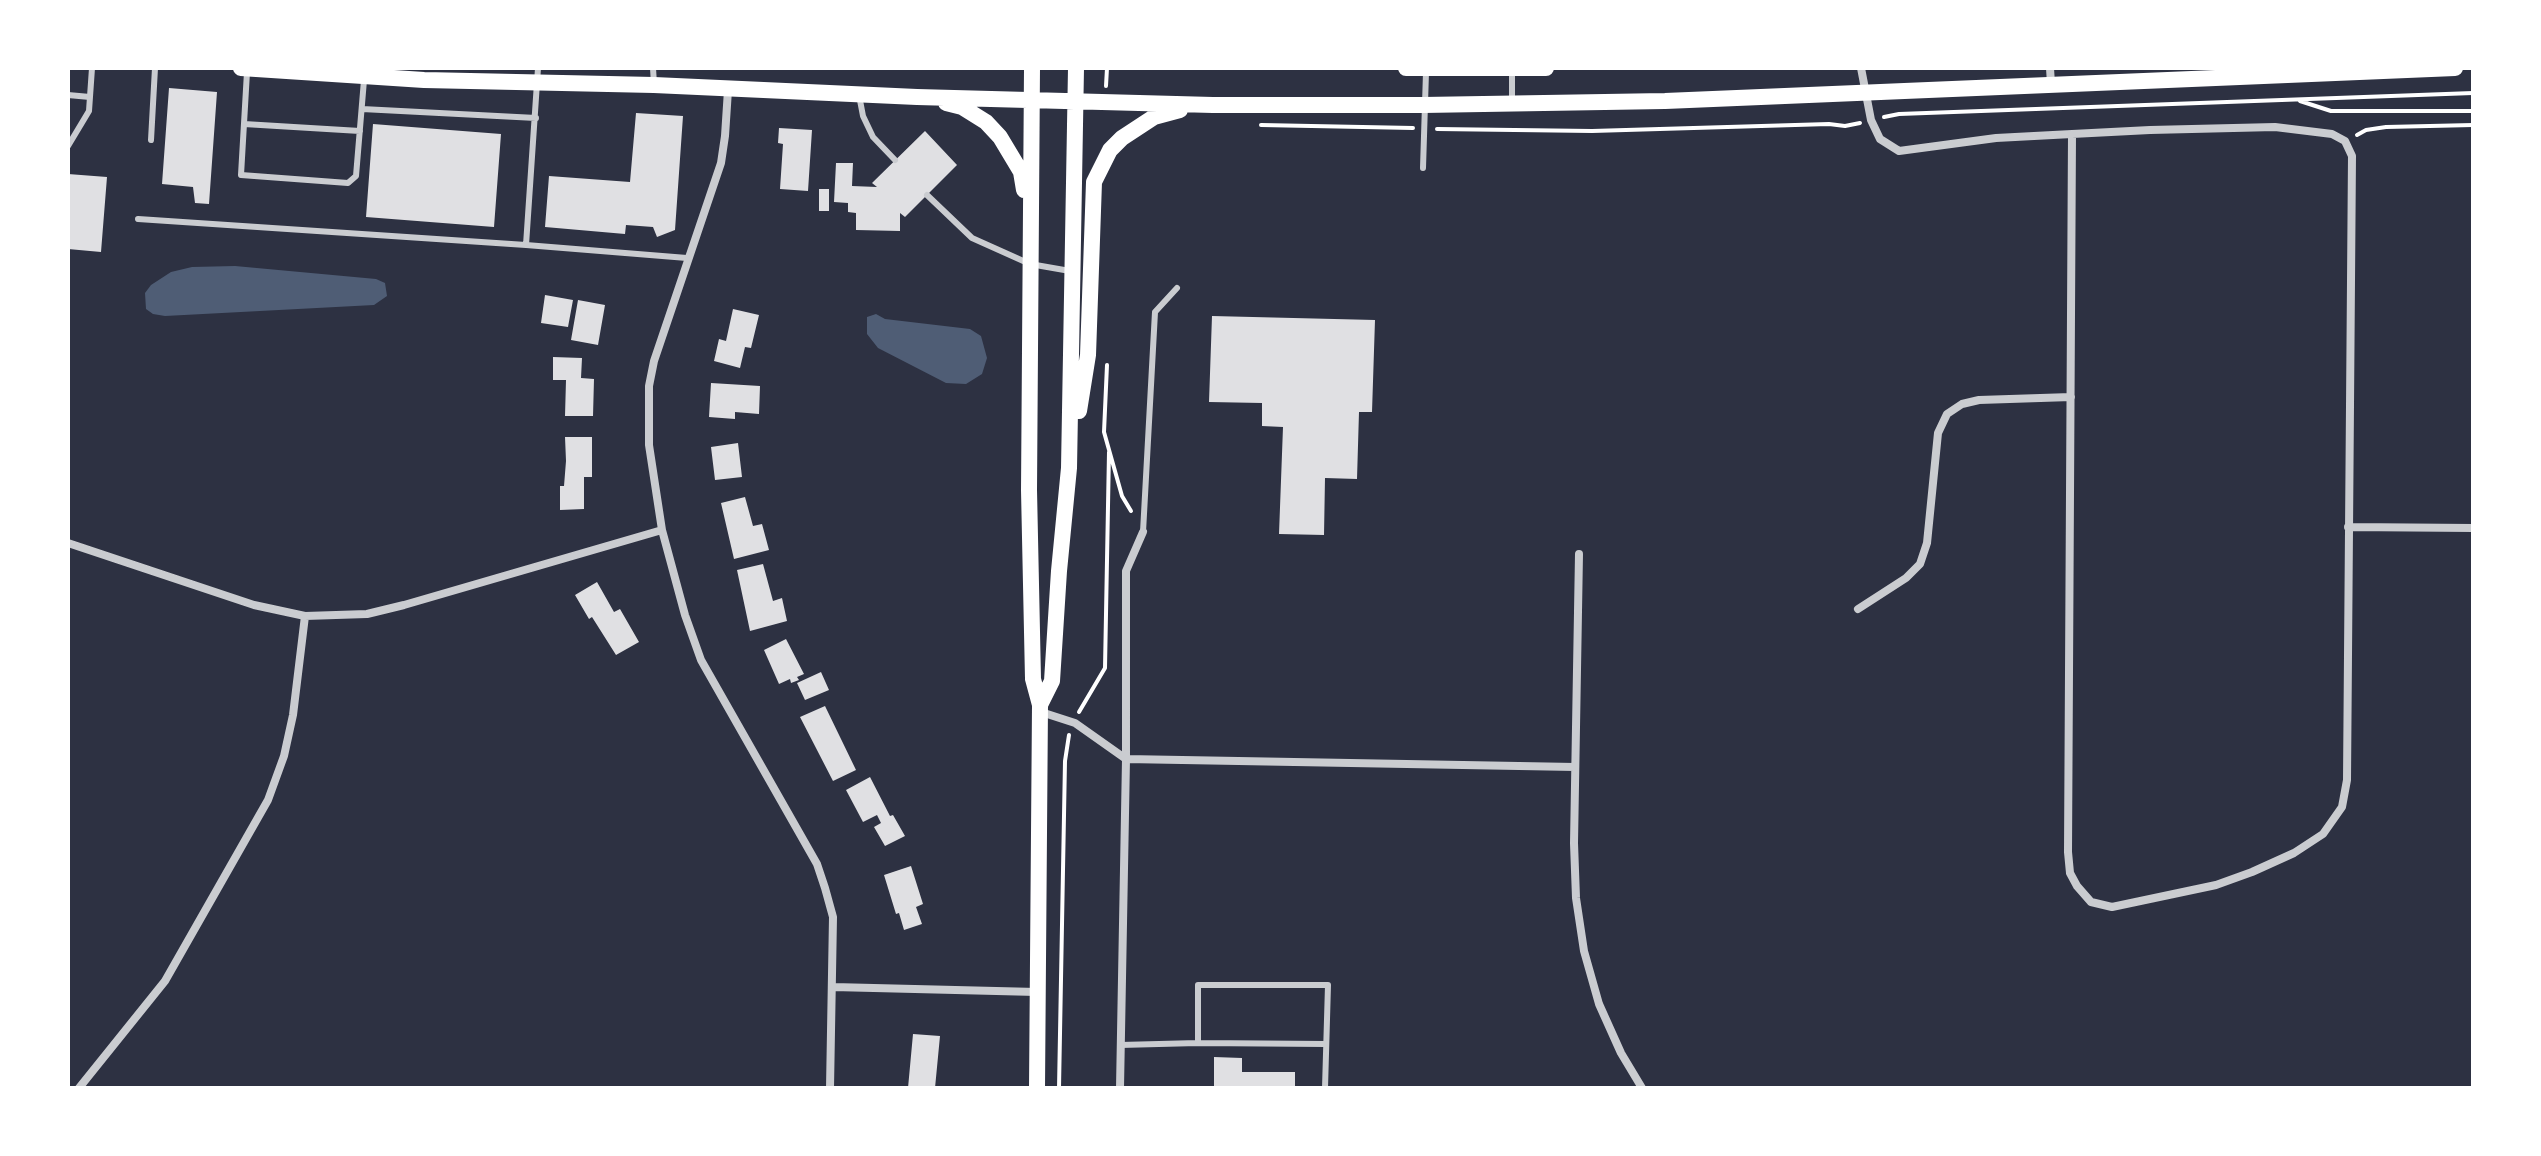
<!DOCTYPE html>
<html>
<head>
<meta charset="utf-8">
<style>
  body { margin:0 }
  #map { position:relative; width:2541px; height:1156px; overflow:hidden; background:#2d3142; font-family:"Fira Sans Condensed",sans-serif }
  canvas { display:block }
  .frame { position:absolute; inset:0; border:70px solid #fff; pointer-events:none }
</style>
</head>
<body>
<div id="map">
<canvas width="2541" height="1156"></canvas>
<div class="frame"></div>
</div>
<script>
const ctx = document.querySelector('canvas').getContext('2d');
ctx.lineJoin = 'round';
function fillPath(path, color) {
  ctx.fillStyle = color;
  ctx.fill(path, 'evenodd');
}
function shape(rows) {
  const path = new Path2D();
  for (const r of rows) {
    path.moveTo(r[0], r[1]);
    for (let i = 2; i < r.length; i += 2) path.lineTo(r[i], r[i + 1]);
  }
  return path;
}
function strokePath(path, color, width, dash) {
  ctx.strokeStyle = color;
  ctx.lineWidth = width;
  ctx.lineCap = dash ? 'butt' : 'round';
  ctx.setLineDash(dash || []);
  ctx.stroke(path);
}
const water = shape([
  [235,266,376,279,385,283,387,296,374,305,165,316,153,314,146,309,145,293,151,285,171,272,192,267],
  [876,314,885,319,970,329,981,336,987,358,982,374,966,384,946,383,878,348,867,334,867,317]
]);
const building = shape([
  [169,88,217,92,209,204,195,203,193,187,162,184],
  [636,113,683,116,675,230,657,237,653,227,626,225,625,234,545,227,549,176,630,182],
  [373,124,501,134,494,227,366,217],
  [779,128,812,130,808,191,780,189,783,144,778,143],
  [925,131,957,165,905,217,900,213,900,231,856,230,856,213,848,212,848,203,834,202,836,163,853,163,852,186,877,187,872,183],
  [68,174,107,177,101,252,68,249],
  [819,189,829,189,829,211,819,211],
  [545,295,573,300,568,327,541,323],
  [578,300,605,305,598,345,571,340],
  [733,309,759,315,751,348,745,347,740,368,714,361,719,339,726,341],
  [1212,316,1375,320,1372,412,1359,412,1357,479,1325,478,1324,535,1279,534,1283,427,1262,426,1262,403,1209,402],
  [553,357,582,358,581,378,594,379,593,416,565,416,566,380,553,380],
  [711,383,760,386,759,414,735,412,735,419,709,417],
  [565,437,592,437,592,477,584,477,584,509,560,510,560,486,564,486,566,461],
  [738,443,742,477,715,480,711,447],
  [745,497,753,526,762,524,769,550,734,559,721,503],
  [763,564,773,601,782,598,787,621,750,631,737,570],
  [597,582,614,612,620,609,639,642,616,655,592,617,589,619,575,595],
  [786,639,804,674,797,677,799,680,791,683,790,679,779,684,764,650],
  [821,672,829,690,805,700,797,683],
  [825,706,856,770,833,781,800,717],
  [870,777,890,816,893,815,905,836,885,846,874,827,881,823,877,815,863,822,846,790],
  [911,866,923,904,916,907,922,924,904,930,899,913,896,914,884,875],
  [913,1034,940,1036,935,1088,908,1088],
  [1214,1057,1242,1058,1242,1072,1295,1072,1295,1088,1214,1088]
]);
const path = shape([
  [1106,86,1107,68],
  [2300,101,2331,111,2473,111],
  [1884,117,1899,114,2473,93],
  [1261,125,1413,128],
  [1437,129,1592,131,1829,124,1845,126,1860,123],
  [2357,135,2366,130,2386,127,2473,125],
  [1107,365,1104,432,1122,496,1131,511],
  [1079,712,1105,668,1109,452],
  [1059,1088,1065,761,1069,735]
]);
const service = shape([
  [653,68,654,84],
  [247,72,241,175,348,183,356,176,365,68],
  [68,95,90,97],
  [859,95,863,116,873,137,895,160],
  [1512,100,1512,71],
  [362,109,536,118],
  [244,124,360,131],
  [151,140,155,68],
  [68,146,89,111,92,68],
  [1423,168,1426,72],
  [927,195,972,238,1030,264,1070,271],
  [138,219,526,245,687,258],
  [526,245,538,68],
  [1143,532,1155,312,1177,288],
  [1198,1043,1326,1044],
  [1120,1045,1198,1043,1198,985,1328,985,1325,1088]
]);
const minor = shape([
  [1861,68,1871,120,1880,139,1899,151,1996,138,2072,134,2150,130,2275,127,2332,134,2345,141,2352,156,2347,780,2342,807,2323,834,2294,853,2252,872,2216,885,2112,907,2091,902,2077,886,2070,873,2068,852,2072,134],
  [2050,68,2051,84],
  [728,90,725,136,721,163,654,361,649,386,649,445,662,530,685,615,701,660,817,864,825,888,833,917,830,1088],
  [2348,527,2473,528],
  [68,543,254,605,305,616,367,614,404,605,662,530],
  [1579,554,1574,843,1576,898,1584,951,1599,1004,1621,1053,1642,1088],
  [1858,609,1906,578,1920,564,1927,543,1938,433,1947,414,1962,404,1979,400,2071,397],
  [1041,712,1075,723,1126,759,1575,767],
  [833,987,1037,992],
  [79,1088,165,981,268,800,284,756,293,715,305,616],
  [1120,1088,1126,759,1126,571,1143,532]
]);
const secondary = shape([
  [241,68,424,80,654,85,917,97,1213,105,1423,105,1665,101,2455,68],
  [1032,68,1029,490,1033,679,1040,705,1037,1088],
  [1406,68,1546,68],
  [946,103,962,107,986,122,1000,137,1021,172,1024,190],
  [1079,411,1088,355,1094,182,1110,150,1122,138,1154,117,1180,110],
  [1040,705,1052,681,1059,571,1069,468,1076,68]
]);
fillPath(water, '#4f5d75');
fillPath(building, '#e0e0e3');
strokePath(path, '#fff', 4);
strokePath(service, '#caccd0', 6);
strokePath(minor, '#caccd0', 8);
strokePath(secondary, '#fff', 16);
</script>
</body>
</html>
